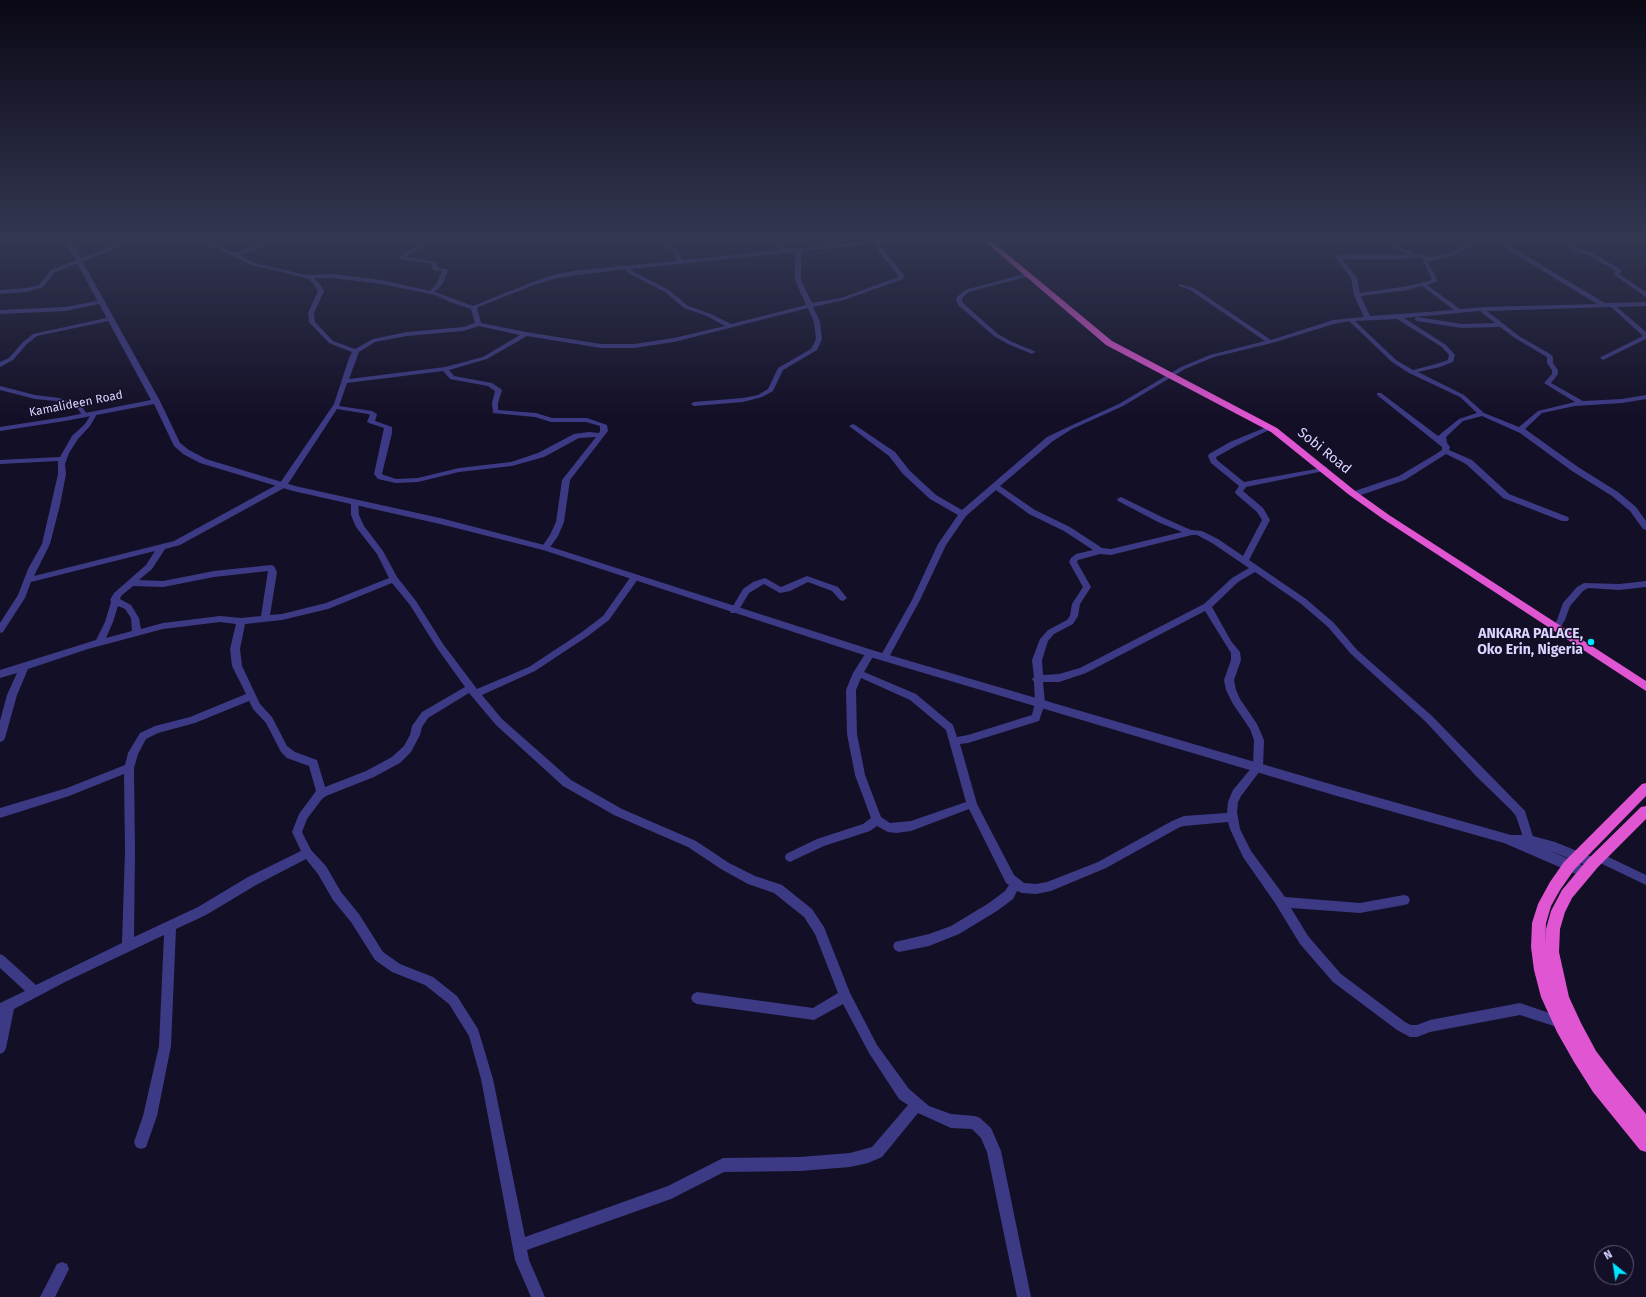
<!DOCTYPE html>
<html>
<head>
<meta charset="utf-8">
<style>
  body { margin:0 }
  #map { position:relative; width:1646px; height:1297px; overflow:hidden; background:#130f26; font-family:"Fira Sans",sans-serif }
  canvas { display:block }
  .north { position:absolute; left:1594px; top:1245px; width:40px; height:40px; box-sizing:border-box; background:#130f26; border:1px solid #625e7d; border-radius:50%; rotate:330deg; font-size:11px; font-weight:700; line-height:16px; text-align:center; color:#d9d4ff }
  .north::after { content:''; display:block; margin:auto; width:14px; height:18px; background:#00e5ff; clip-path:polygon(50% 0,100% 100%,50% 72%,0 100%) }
</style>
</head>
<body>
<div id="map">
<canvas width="1646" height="1297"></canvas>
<div class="north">N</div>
</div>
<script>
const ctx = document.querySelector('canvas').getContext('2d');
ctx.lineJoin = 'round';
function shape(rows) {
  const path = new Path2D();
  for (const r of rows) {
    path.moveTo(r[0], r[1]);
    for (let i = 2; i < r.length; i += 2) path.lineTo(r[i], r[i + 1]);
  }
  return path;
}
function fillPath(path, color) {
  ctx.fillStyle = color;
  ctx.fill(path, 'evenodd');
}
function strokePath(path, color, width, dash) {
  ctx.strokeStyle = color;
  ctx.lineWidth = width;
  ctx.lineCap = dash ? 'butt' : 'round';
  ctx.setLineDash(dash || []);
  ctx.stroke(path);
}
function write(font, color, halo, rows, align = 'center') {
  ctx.font = font + ' "Fira Sans",sans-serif';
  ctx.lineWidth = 3;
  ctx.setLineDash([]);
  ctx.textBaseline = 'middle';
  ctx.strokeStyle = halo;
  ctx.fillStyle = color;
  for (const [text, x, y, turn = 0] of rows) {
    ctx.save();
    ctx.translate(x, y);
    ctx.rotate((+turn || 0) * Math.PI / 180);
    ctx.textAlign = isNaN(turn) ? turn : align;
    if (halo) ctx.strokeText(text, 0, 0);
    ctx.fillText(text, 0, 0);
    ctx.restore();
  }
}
const minor = shape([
  [126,239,132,239,107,252,55,272,43,287,27,292,0,294,0,290,27,288,39,285,51,270,103,250,126,239],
  [198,239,205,239,234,253,277,239,283,239,283,240,239,255,255,263,306,275,333,274,381,280,430,291,437,283,442,271,433,270,432,265,430,263,402,260,399,258,404,253,417,246,424,239,429,239,421,248,406,257,433,261,437,263,438,268,447,269,448,270,443,283,435,292,473,306,530,283,556,274,580,270,677,261,673,252,665,244,655,239,661,239,669,242,677,250,682,260,782,250,761,239,767,239,789,249,894,239,909,239,907,241,881,243,885,252,904,275,903,279,844,300,813,307,820,322,822,339,817,350,783,370,773,391,762,397,743,402,694,406,691,404,694,402,743,398,758,395,768,389,778,368,811,349,816,339,814,322,808,308,674,342,634,348,601,348,527,336,487,359,449,370,454,376,492,383,501,389,502,390,498,403,498,410,536,413,552,418,587,418,607,425,608,431,570,480,564,522,558,536,548,550,542,550,541,548,550,535,556,522,562,480,596,437,579,438,544,457,512,466,459,472,418,482,396,483,378,479,374,474,384,428,369,423,367,422,370,415,368,414,337,409,286,487,180,545,165,549,152,569,139,580,163,581,214,571,271,565,274,566,277,572,270,615,282,614,326,603,389,578,377,554,356,527,351,515,351,503,352,501,358,501,359,515,364,526,383,551,397,577,416,601,443,644,477,689,529,667,582,632,603,616,632,575,638,575,639,577,638,579,609,620,588,636,535,671,482,695,502,719,571,780,622,809,696,841,729,863,755,876,782,885,812,909,824,927,850,993,877,1045,909,1089,929,1106,951,1114,975,1116,980,1118,991,1128,1001,1151,1031,1297,1017,1297,987,1152,981,1138,972,1129,951,1128,918,1113,882,1157,868,1163,850,1167,800,1171,724,1172,671,1199,527,1250,529,1260,545,1297,531,1297,515,1260,481,1079,469,1036,449,1004,425,985,392,972,375,960,351,922,333,900,318,874,306,859,256,885,206,915,176,929,171,1046,157,1116,146,1147,141,1149,136,1147,134,1142,143,1116,159,1046,164,935,65,982,14,1009,6,1048,4,1052,0,1054,0,1003,25,991,0,968,0,954,4,956,36,985,122,943,125,851,124,774,69,796,0,818,0,808,67,788,125,765,128,753,140,733,155,726,190,717,246,694,232,666,230,649,236,624,220,622,163,629,88,649,28,669,17,695,5,738,3,741,0,742,0,721,7,695,17,673,0,678,0,670,96,640,105,622,111,602,110,600,114,593,146,565,155,551,31,582,25,598,3,632,0,633,0,623,18,595,28,569,42,544,58,474,58,461,0,464,0,460,60,457,72,436,85,424,92,413,96,413,97,414,90,426,78,439,69,453,65,464,66,474,60,505,50,544,34,576,174,541,280,483,334,404,349,358,352,352,329,343,309,322,308,313,318,291,315,286,309,279,282,272,251,265,198,239],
  [876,244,879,252,898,275,898,277,841,298,812,303,801,280,801,251,876,244],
  [795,252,795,280,806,305,731,324,711,314,688,306,669,290,634,272,631,269,795,252],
  [625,269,630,274,665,292,684,308,707,316,725,326,674,338,634,344,601,344,526,332,481,323,477,308,478,307,534,285,557,278,625,269],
  [314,278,333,278,381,284,435,295,450,302,471,309,475,323,463,327,407,332,373,339,355,349,333,341,315,322,314,313,324,291,320,284,314,278],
  [479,326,520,335,483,357,445,367,349,379,359,352,375,342,407,336,463,331,479,326],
  [443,371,450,379,488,386,495,391,492,403,493,413,535,417,551,422,586,422,600,426,600,431,599,433,589,432,574,434,538,453,511,462,459,468,418,478,396,479,384,475,382,474,392,433,392,427,375,421,377,414,372,411,339,406,347,383,443,371],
  [268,571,261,616,241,618,220,616,163,623,141,629,139,618,131,605,120,599,121,596,133,586,163,587,214,577,268,571],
  [392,583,410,605,437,648,465,687,422,712,412,726,410,735,404,746,392,757,366,771,325,787,317,760,295,752,287,746,272,717,260,704,242,666,240,649,245,624,282,620,328,609,392,583],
  [118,606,125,609,131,618,132,631,106,638,113,622,118,606],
  [469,693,496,725,563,786,614,815,688,847,721,869,748,884,774,893,804,917,815,934,838,993,813,1008,697,992,693,994,691,998,693,1002,697,1004,814,1020,843,1004,869,1053,899,1099,908,1105,872,1147,850,1153,800,1157,723,1158,668,1186,525,1237,493,1079,478,1029,457,996,433,977,400,964,383,952,359,914,341,892,326,866,311,850,302,832,307,819,322,799,326,796,374,777,400,763,411,752,420,735,422,727,428,718,469,693],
  [249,701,253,709,266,723,281,752,287,758,309,766,316,791,299,814,292,832,301,851,248,877,198,907,134,937,135,851,134,768,138,754,146,739,158,733,195,723,249,701],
  [325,239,345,239,335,242,325,239],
  [1377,239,1383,239,1416,254,1431,257,1449,254,1463,246,1491,239,1498,239,1605,303,1646,302,1646,306,1617,307,1646,332,1646,339,1603,360,1600,358,1601,357,1643,336,1611,307,1487,311,1519,336,1550,354,1553,357,1553,363,1558,370,1558,374,1551,383,1583,401,1622,399,1646,395,1646,399,1622,403,1575,406,1542,413,1525,429,1578,467,1618,492,1636,507,1646,521,1646,530,1643,529,1630,511,1612,496,1572,471,1520,433,1482,416,1463,421,1446,437,1447,443,1450,447,1449,450,1472,460,1509,494,1568,517,1569,519,1568,521,1562,521,1503,498,1466,464,1446,454,1405,480,1358,496,1352,496,1352,492,1399,476,1436,454,1442,450,1442,447,1377,395,1377,393,1381,393,1438,436,1459,419,1477,413,1460,397,1409,373,1392,362,1349,321,1334,324,1272,343,1214,357,1185,369,1123,406,1072,429,1053,441,1000,486,1035,510,1070,527,1102,548,1111,549,1182,532,1158,522,1118,501,1117,499,1121,497,1164,518,1191,530,1202,531,1218,539,1243,556,1262,520,1257,512,1236,494,1235,492,1239,486,1211,463,1208,456,1209,454,1230,442,1269,426,1271,427,1271,429,1236,446,1216,457,1217,460,1244,482,1327,467,1327,471,1324,471,1246,487,1243,491,1263,508,1270,520,1249,560,1306,599,1334,623,1357,650,1432,716,1525,811,1534,840,1533,843,1529,845,1525,843,1516,816,1511,810,1476,776,1426,722,1351,654,1328,627,1300,603,1255,572,1238,582,1212,607,1231,641,1240,652,1241,660,1234,680,1236,690,1240,699,1257,724,1264,740,1263,767,1241,796,1238,802,1237,812,1240,829,1251,851,1285,897,1360,903,1404,895,1408,896,1410,900,1408,904,1404,905,1360,913,1291,908,1308,936,1341,974,1405,1022,1411,1025,1417,1025,1430,1020,1520,1003,1564,1018,1566,1022,1564,1026,1560,1028,1520,1015,1430,1032,1417,1037,1410,1037,1397,1030,1333,982,1300,944,1275,903,1243,857,1230,829,1228,822,1184,826,1180,827,1106,868,1051,891,1036,894,1022,893,1017,891,1013,899,997,911,959,934,929,946,899,952,895,950,893,946,895,942,929,934,951,926,989,903,1005,891,1009,885,1006,883,969,809,911,831,896,833,888,832,877,826,870,831,824,846,794,860,790,862,786,860,785,857,786,854,817,839,863,824,871,818,855,775,847,734,846,690,853,673,867,651,873,651,875,653,864,672,916,694,953,725,957,737,968,735,1032,715,1035,703,1034,682,1032,679,1034,677,1032,660,1040,639,1048,630,1067,620,1070,616,1072,604,1083,587,1069,562,1071,558,1076,554,1093,550,1064,531,1029,514,996,490,966,516,946,545,920,600,888,659,882,659,880,657,912,600,938,544,958,515,930,499,903,474,889,456,849,426,853,424,855,425,895,452,909,470,936,495,962,510,1047,437,1068,427,1119,404,1181,367,1210,355,1265,341,1190,290,1179,286,1179,284,1194,288,1271,340,1333,320,1364,317,1354,295,1351,278,1335,257,1338,255,1409,255,1377,239],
  [1494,241,1597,304,1485,307,1460,309,1427,285,1438,281,1427,260,1431,261,1453,256,1467,248,1494,241],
  [1414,257,1422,258,1432,280,1408,286,1360,293,1357,278,1342,259,1405,259,1414,257],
  [1422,286,1454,310,1370,316,1361,296,1408,290,1422,286],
  [1480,311,1495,323,1462,324,1417,317,1414,319,1417,321,1462,328,1500,327,1515,338,1547,357,1547,363,1552,370,1552,374,1544,383,1575,402,1538,411,1519,427,1484,413,1464,395,1418,372,1440,367,1453,362,1455,355,1446,345,1404,318,1480,311],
  [1397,319,1442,347,1449,355,1448,360,1436,364,1413,370,1396,360,1355,321,1397,319],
  [1192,535,1197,535,1212,543,1249,568,1232,578,1204,604,1080,668,1059,674,1043,675,1042,660,1048,641,1054,634,1073,624,1078,616,1080,604,1091,587,1077,562,1078,560,1100,554,1111,555,1192,535],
  [1205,611,1231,653,1231,660,1224,680,1226,690,1233,704,1250,729,1254,740,1253,766,1233,790,1228,802,1227,813,1184,816,1172,821,1098,862,1047,882,1036,884,1024,883,1014,875,977,804,960,744,968,743,1039,721,1045,703,1043,682,1059,682,1086,673,1205,611],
  [861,678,910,700,946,730,966,802,911,821,890,823,881,817,865,775,857,734,856,690,861,678],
  [1559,239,1565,239,1575,247,1592,253,1620,269,1622,271,1619,274,1646,292,1646,297,1614,275,1613,274,1616,271,1588,255,1571,249,1559,239],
  [1028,273,1031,275,1030,276,969,292,962,298,963,303,998,334,1012,342,1034,351,1035,352,1032,354,1008,344,994,336,958,305,956,298,965,290,1028,273],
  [102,300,105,302,104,303,65,311,0,314,0,310,65,307,102,300],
  [111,317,113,318,113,320,37,336,27,344,13,360,0,367,0,362,9,358,23,342,33,334,111,317],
  [0,386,35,395,59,398,81,406,88,415,85,417,83,416,77,408,56,401,35,399,0,390,0,386],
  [807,576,838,587,847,598,843,601,840,600,832,591,808,582,790,591,780,593,764,584,749,593,737,613,731,613,730,611,743,589,753,582,765,578,781,587,807,576],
  [1646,581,1646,587,1619,590,1588,588,1583,591,1570,606,1565,620,1559,630,1556,631,1552,628,1557,620,1563,603,1577,587,1584,583,1619,584,1646,581],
  [1600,853,1646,875,1646,885,1596,861,1595,858,1596,855,1600,853],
  [62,1262,67,1264,69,1269,55,1297,40,1297,57,1264,62,1262]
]);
const tertiary = shape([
  [64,239,70,239,160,401,180,443,189,450,206,459,295,486,440,518,548,546,872,650,1337,786,1511,835,1529,835,1555,842,1597,859,1599,863,1597,867,1593,868,1548,850,1589,868,1591,872,1589,876,1585,878,1504,843,1337,796,870,657,543,550,440,524,293,491,200,463,183,454,174,446,154,404,65,421,0,431,0,427,65,417,151,400,64,239]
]);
const trunk = shape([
  [982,239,989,239,1112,341,1277,428,1354,490,1389,515,1646,681,1646,691,1383,519,1348,494,1271,432,1106,345,982,239],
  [1646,783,1646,796,1574,870,1560,890,1551,906,1546,923,1545,947,1546,929,1551,911,1562,890,1588,859,1641,807,1646,806,1646,819,1598,867,1572,898,1565,912,1560,929,1559,952,1569,997,1581,1023,1596,1051,1615,1076,1646,1114,1646,1152,1640,1150,1593,1092,1574,1062,1557,1032,1541,997,1534,970,1531,947,1532,923,1538,904,1550,882,1564,862,1642,784,1646,783]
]);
const markers = [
  [1591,642,4,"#00e5ff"]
];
const farStreetnames = [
  ["Kamalideen Road",76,404,-11]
];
const streetNames = [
  ["Sobi Road",1324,451,39]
];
const poiNames = [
  ["ANKARA PALACE,",1583,634],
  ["Oko Erin, Nigeria",1583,650]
];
fillPath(minor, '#3d3a85');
fillPath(tertiary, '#3d3a85');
fillPath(trunk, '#e055d1');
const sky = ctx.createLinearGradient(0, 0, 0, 420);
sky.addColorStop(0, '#0a0815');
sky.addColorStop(0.57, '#333752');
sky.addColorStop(1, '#33375200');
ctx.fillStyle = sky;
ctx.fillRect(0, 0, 1646, 420);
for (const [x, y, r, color] of markers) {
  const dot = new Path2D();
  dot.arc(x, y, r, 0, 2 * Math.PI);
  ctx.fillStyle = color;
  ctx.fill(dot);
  strokePath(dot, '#130f26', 1.5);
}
write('12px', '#d9d4ff', '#130f26', farStreetnames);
write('14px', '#d9d4ff', '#130f26', streetNames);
write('bold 14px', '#d9d4ff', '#130f26', poiNames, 'right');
</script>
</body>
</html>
